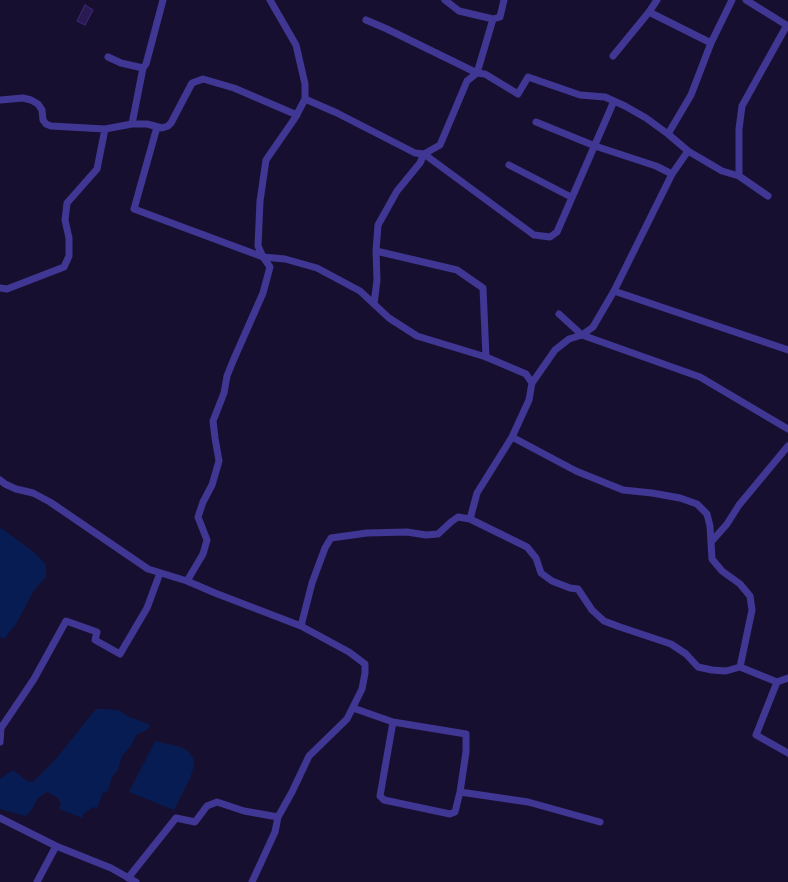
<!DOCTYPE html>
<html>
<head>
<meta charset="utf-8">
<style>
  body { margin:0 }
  canvas { display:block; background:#170f2f }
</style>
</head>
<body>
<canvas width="788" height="882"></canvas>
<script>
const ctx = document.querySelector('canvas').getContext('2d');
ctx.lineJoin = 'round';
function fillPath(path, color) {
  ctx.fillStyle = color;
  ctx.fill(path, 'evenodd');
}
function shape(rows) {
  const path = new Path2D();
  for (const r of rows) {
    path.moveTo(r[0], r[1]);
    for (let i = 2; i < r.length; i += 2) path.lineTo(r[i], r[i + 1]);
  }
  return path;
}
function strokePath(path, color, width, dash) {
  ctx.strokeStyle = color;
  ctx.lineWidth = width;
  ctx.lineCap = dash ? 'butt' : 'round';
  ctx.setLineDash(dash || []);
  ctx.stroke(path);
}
const water = shape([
  [1,528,34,552,46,565,46,577,34,590,16,624,4,639,0,637,0,529],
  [96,709,106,709,121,711,127,716,148,724,150,726,145,731,137,734,130,747,122,756,118,770,112,777,108,791,103,793,97,808,94,807,83,814,82,818,59,809,61,803,57,797,47,792,38,798,32,809,26,816,0,809,0,779,13,770,27,781,33,782,55,760],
  [155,741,181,747,189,752,193,758,194,765,191,776,174,810,129,792]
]);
const building = shape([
  [85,5,93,10,85,25,77,21,85,5]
]);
const street = shape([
  [270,0,296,45,305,84,305,99,337,113,415,153,424,154,440,145,467,81,477,73,485,74,518,94,528,77,580,95,605,97,625,106,646,118,668,134,691,95,711,43],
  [657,0,649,12,711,43,732,0],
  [746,0,788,26],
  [493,19,500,17,504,0],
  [366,20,387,29,477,73,493,19,459,11,445,0],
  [613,56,649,12],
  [108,57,121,63,143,68],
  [305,99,295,118,266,160,260,201,258,246,263,257,285,259,317,268,360,291,389,318,417,336,486,357,526,374,532,383,529,400,512,437],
  [0,100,23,98,31,100,38,104,42,110,43,120,46,124,51,126,105,129],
  [536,122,595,146,656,166,672,174],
  [132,124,143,68,146,64,163,0],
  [668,134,688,151,722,171,739,176,768,196],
  [509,165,571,197],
  [739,176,739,129,742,106,787,25],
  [376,251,378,225,397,191,420,163,424,154,534,235,550,237,557,232,614,101],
  [0,288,7,289,64,267,69,256,69,238,65,220,67,203,97,169,105,129,132,124,147,124,162,128,168,126,171,123,192,83,203,79,234,88,297,115],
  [614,291,788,350],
  [374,304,377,280,376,251,457,270,483,288,486,357],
  [559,314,582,335,700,377,788,429],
  [532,383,555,350,569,339,582,335,593,327,614,291,672,174,688,151],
  [0,480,5,484,16,489,33,493,50,502,148,569,187,581,203,554,207,540,198,517,203,502,212,485,219,461,215,438,213,421,224,393,227,376,233,361,263,293,270,267,263,257,134,209,157,127],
  [712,541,727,524,739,505,788,446],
  [187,581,215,593,301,626],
  [740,667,777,682,756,735,788,753],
  [777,682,788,678],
  [353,708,393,722,466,734,466,752,460,792,455,812,450,814,384,800,380,796,393,722],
  [0,726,1,728,0,742],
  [1,728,34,679,66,621,97,632,95,640,120,654,147,608,160,573],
  [460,792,528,802,600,822],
  [0,818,56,846,37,882],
  [56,846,111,868,136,882],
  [128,878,176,818,195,822,207,806,217,802,244,811,278,817,292,792,309,756,347,719,362,689,365,673,365,664,349,652,301,626,312,583,325,548,331,538,367,533,407,532,426,535,438,534,451,522,458,517,470,519,527,547,536,558,541,573,552,581,570,588,578,589,592,610,604,621,620,627,671,644,686,654,698,667,712,670,726,671,740,667,752,610,750,596,740,584,722,571,712,559,710,526,707,514,697,504,680,498,652,493,623,490,576,471,512,437,477,493,470,519],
  [252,882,275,832,278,817]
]);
fillPath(water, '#061c52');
fillPath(building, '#291a52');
strokePath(building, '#412980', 1);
strokePath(street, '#403693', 7);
</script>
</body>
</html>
